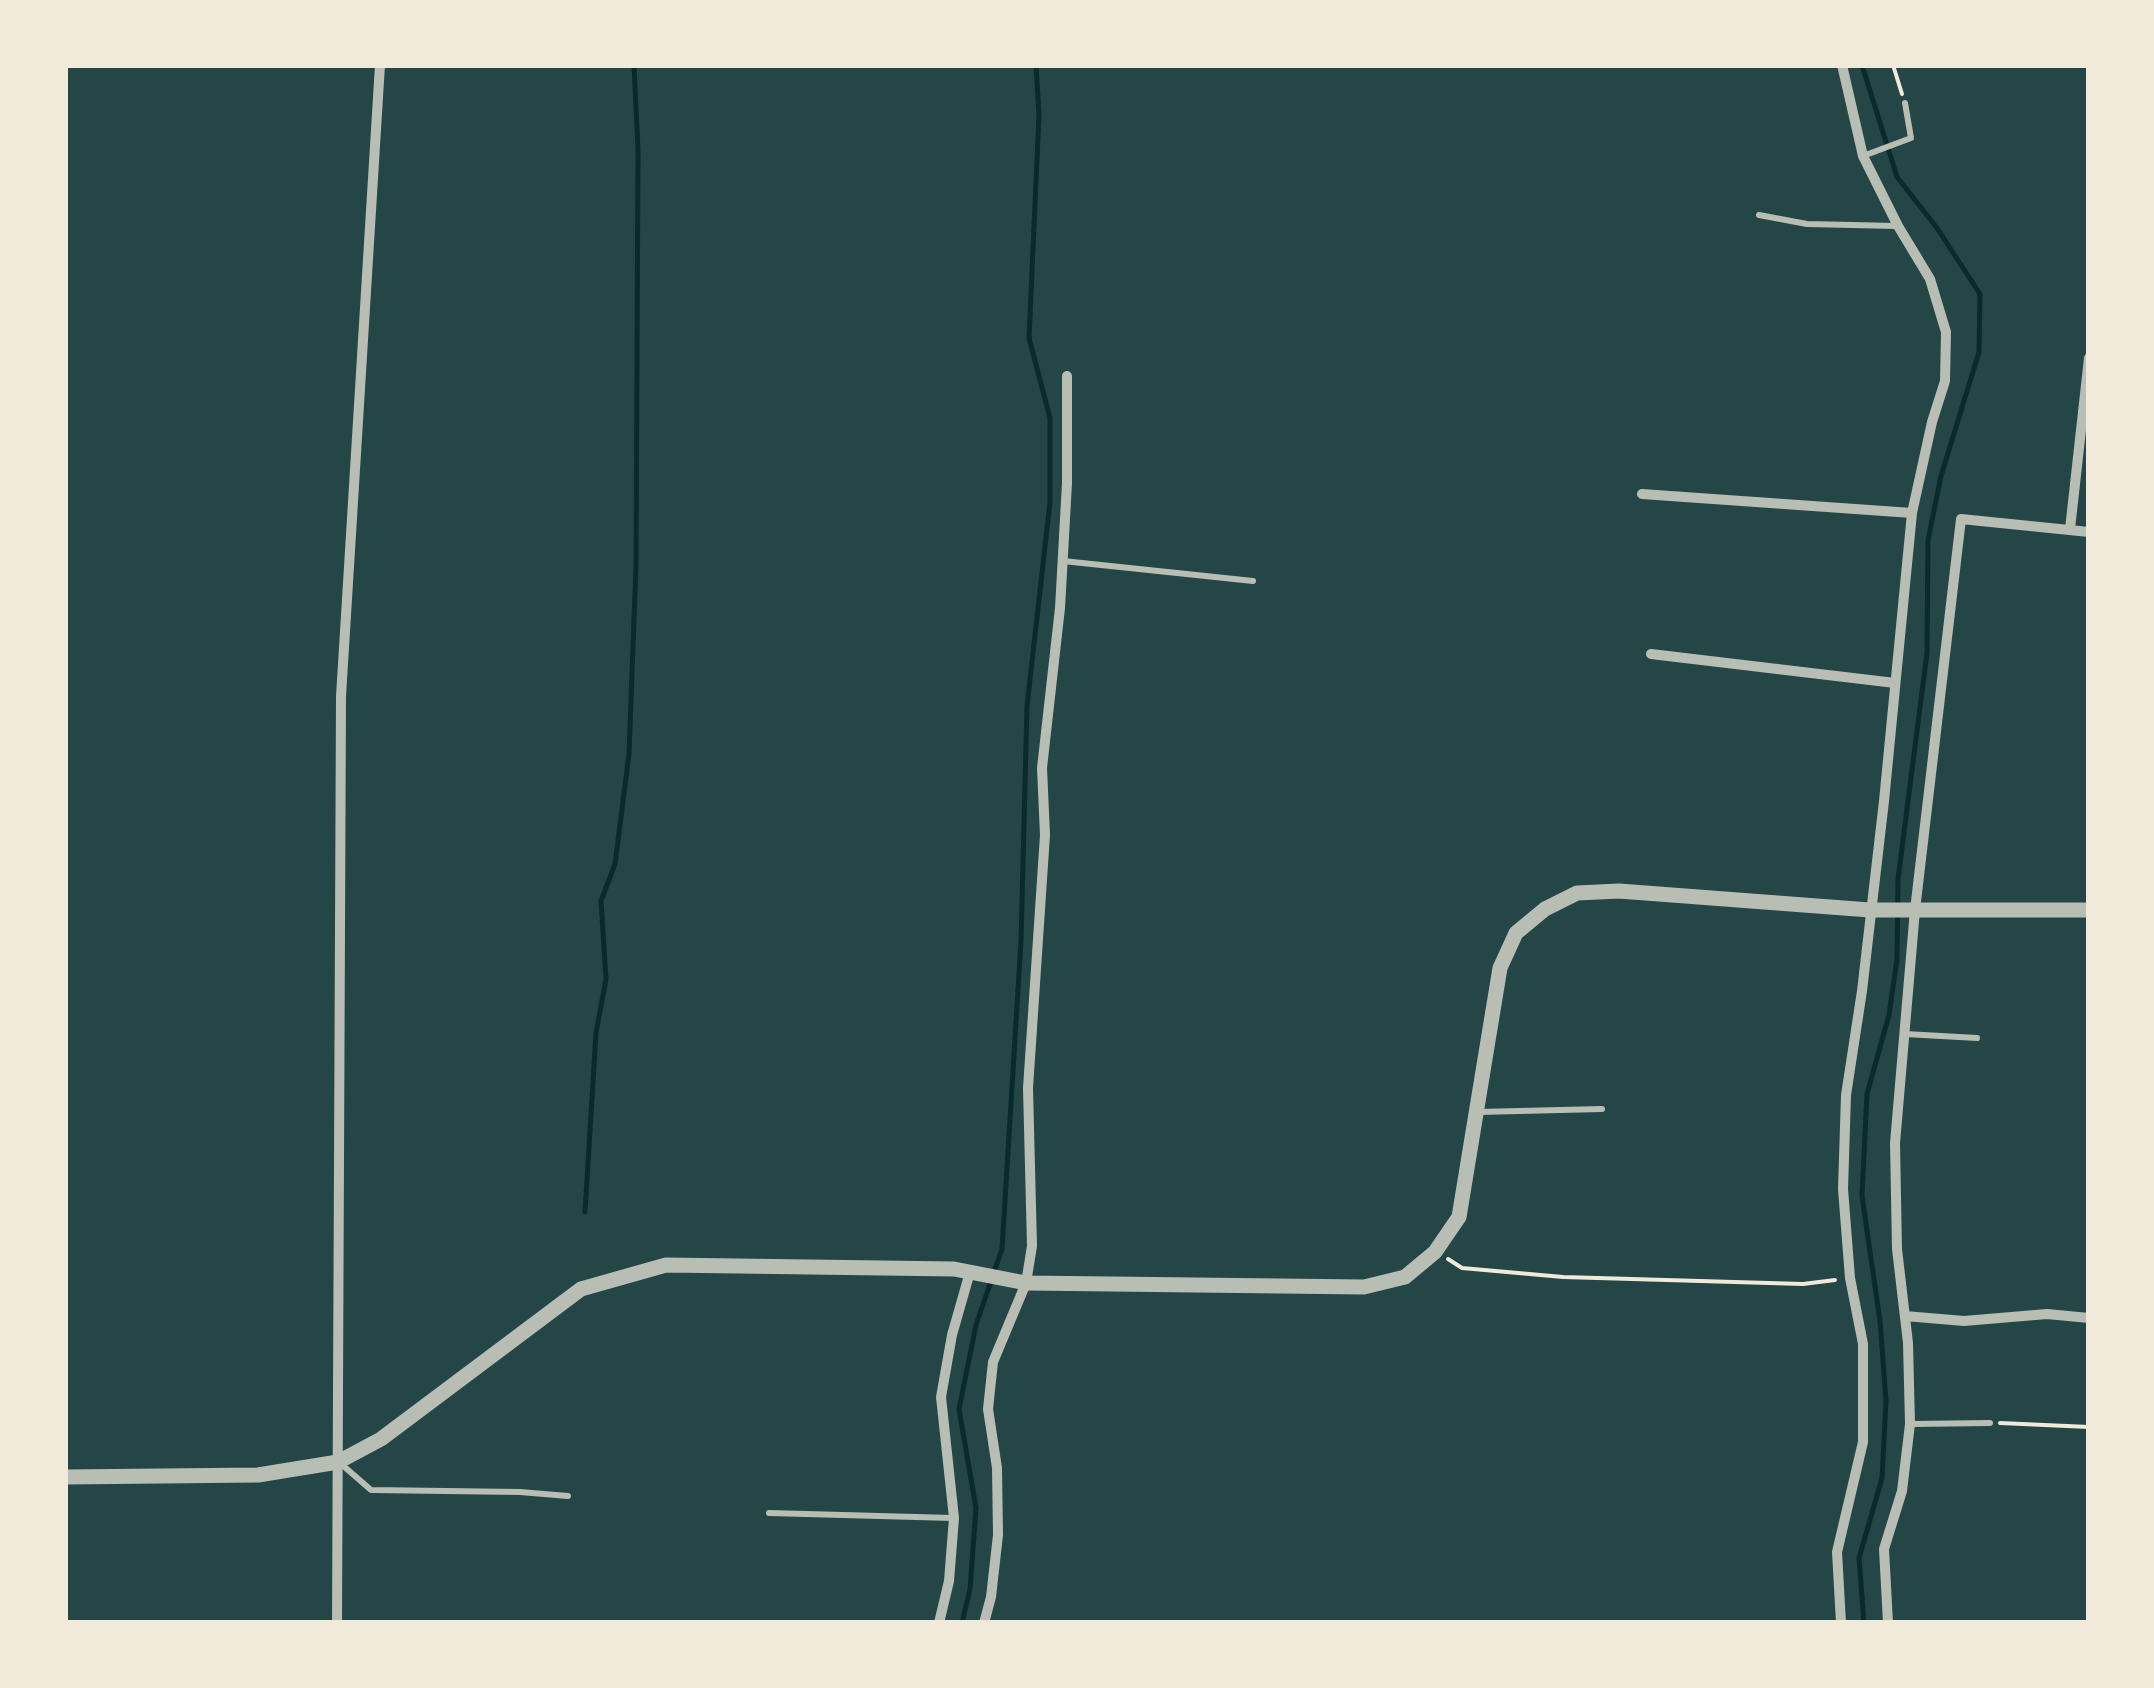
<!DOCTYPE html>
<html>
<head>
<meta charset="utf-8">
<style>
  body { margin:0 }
  #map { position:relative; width:2154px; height:1688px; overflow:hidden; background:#0f3d3e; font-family:"Work Sans",sans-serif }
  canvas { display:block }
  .frame { position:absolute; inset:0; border:68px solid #f1e9da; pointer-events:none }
</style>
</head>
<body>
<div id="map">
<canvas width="2154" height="1688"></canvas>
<div class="frame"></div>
</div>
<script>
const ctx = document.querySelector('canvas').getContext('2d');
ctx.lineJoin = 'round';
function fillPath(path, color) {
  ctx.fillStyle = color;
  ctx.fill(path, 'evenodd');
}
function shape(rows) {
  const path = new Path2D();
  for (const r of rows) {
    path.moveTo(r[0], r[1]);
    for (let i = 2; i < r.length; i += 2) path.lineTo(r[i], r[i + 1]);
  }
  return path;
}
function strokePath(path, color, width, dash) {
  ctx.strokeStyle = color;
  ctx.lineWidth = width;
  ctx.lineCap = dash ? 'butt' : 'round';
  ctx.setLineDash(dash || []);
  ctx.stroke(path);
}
const green = shape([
  [65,65,2089,65,2089,1623,65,1623]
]);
const stream = shape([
  [1862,65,1897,177,1937,228,1980,294,1979,352,1941,476,1928,540,1927,653,1898,879,1897,959,1889,1015,1867,1094,1862,1196,1880,1321,1886,1401,1882,1478,1859,1558,1864,1623],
  [585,1212,596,1033,606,979,601,901,615,864,629,754,636,566,638,150,634,65],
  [962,1623,970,1589,976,1508,959,1409,976,1325,1002,1249,1021,941,1027,706,1050,502,1050,418,1029,338,1039,115,1036,65]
]);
const path = shape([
  [1893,65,1902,94],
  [1448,1259,1462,1268,1563,1277,1803,1284,1835,1280],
  [2000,1423,2089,1427]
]);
const service = shape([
  [1863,156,1911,138,1905,103],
  [1759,215,1807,224,1897,226],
  [1063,561,1253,581],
  [1905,1034,1977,1038],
  [1478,1112,1602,1109],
  [1911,1424,1990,1423],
  [340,1463,371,1490,520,1492,568,1496],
  [769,1513,953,1518]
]);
const minor = shape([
  [1842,65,1863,156,1898,226,1930,279,1946,332,1945,381,1932,422,1912,513],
  [1642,494,1912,513,1884,801,1862,991,1846,1095,1843,1189,1850,1278,1863,1344,1863,1442,1837,1552,1841,1623],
  [2070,529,2089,358],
  [1651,654,1895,683],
  [1905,1316,1964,1321,2047,1314,2089,1318],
  [337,1623,341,696,380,65],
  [939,1623,949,1581,954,1518,941,1397,952,1335,970,1272],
  [984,1623,991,1597,998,1535,997,1468,988,1409,993,1362,1026,1283,1032,1246,1028,1088,1045,835,1042,768,1060,608,1067,483,1067,376],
  [1888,1623,1884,1549,1902,1491,1910,1424,1908,1343,1897,1249,1895,1143,1915,910,1961,519,2089,532]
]);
const tertiary = shape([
  [65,1477,258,1475,338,1462,381,1439,581,1289,666,1265,954,1269,1026,1283,1364,1287,1405,1277,1435,1252,1459,1217,1500,968,1516,933,1545,909,1577,893,1619,891,1870,910,2089,910]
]);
fillPath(green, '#244646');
strokePath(stream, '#0a2a2b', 5);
strokePath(path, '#f1e9da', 4);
strokePath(service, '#b8beb3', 6);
strokePath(minor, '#b8beb3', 10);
strokePath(tertiary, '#b8beb3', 15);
</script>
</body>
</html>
